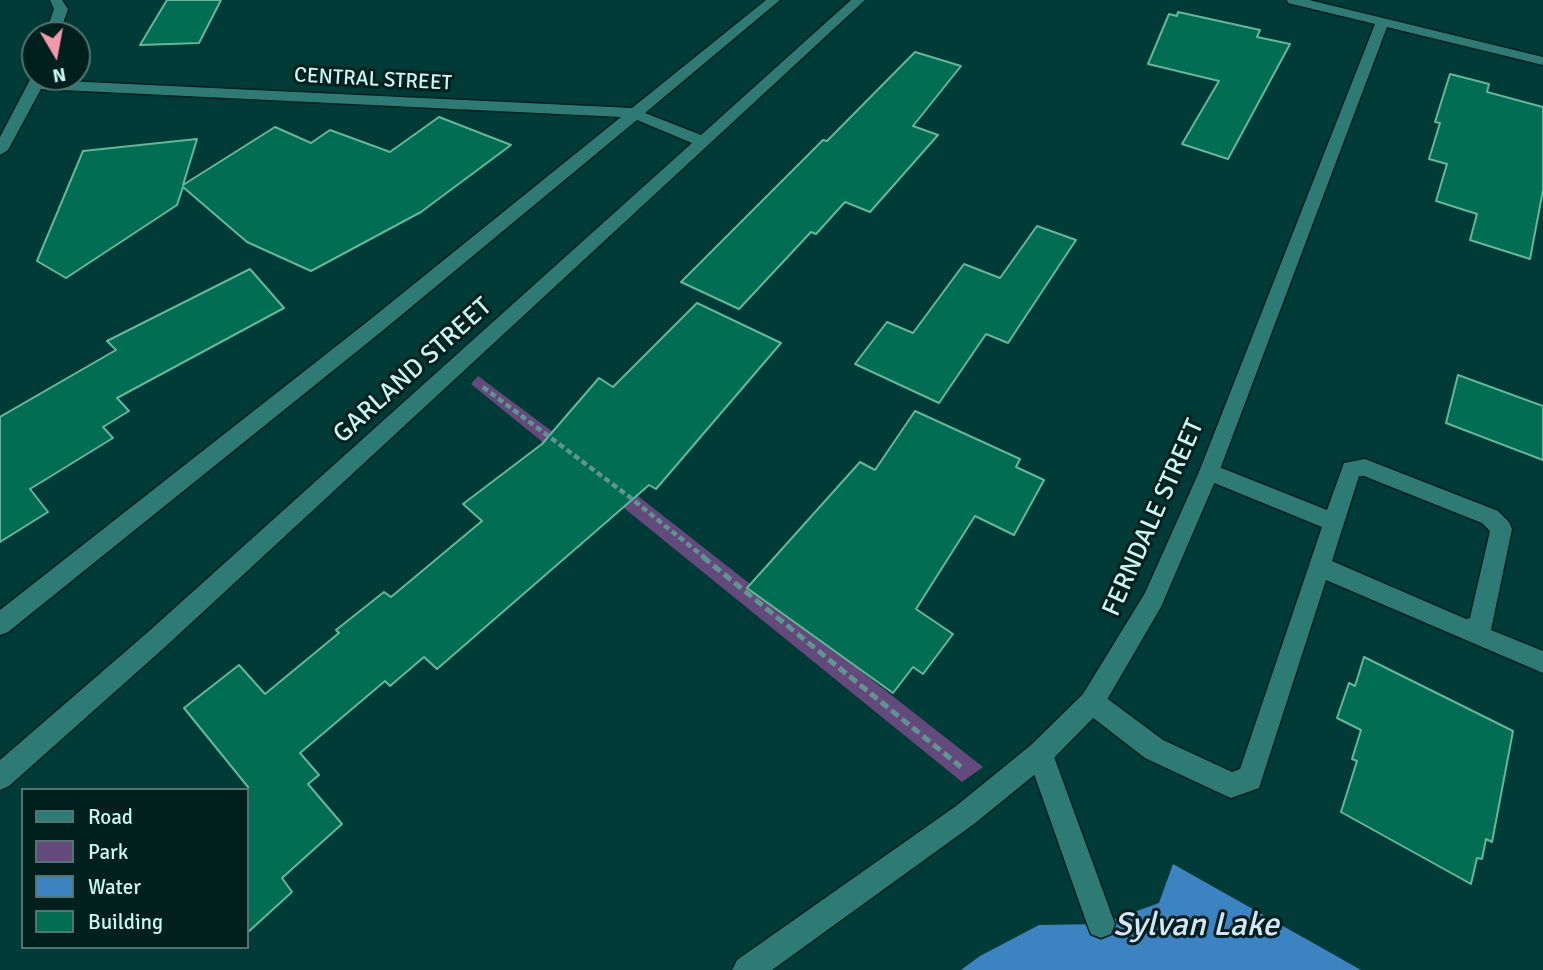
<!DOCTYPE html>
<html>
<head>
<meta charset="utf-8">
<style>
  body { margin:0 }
  #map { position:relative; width:1543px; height:970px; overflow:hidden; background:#003b37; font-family:Signika,sans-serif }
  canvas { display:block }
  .legend { position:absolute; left:21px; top:788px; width:228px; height:161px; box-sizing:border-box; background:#001f1d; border:2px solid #507572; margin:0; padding:9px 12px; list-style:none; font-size:21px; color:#c9f7f2 }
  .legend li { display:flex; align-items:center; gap:14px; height:35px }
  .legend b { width:35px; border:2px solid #507572 }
  .north { position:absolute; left:21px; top:21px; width:70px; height:70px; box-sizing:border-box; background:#001f1d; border:2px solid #507572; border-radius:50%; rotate:170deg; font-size:19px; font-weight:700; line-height:28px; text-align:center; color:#c9f7f2 }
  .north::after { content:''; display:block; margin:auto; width:24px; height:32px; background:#f39aaa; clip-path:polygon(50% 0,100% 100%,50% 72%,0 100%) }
</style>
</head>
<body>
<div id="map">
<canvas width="1543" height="970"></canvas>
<ul class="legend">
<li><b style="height:9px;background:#2e7a74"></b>Road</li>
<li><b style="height:19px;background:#64497c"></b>Park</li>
<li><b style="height:19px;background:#3c83c1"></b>Water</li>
<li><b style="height:19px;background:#016d52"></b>Building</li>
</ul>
<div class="north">N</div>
</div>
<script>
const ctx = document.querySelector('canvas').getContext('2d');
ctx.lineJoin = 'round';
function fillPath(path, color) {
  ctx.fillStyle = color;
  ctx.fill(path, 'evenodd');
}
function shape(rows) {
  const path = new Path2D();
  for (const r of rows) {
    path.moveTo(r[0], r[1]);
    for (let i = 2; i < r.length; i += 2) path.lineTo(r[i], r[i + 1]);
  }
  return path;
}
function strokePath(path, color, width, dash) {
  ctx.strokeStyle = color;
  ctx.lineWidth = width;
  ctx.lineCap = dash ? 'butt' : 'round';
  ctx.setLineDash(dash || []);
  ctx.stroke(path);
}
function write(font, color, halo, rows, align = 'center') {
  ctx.font = font + ' Signika,sans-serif';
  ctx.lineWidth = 6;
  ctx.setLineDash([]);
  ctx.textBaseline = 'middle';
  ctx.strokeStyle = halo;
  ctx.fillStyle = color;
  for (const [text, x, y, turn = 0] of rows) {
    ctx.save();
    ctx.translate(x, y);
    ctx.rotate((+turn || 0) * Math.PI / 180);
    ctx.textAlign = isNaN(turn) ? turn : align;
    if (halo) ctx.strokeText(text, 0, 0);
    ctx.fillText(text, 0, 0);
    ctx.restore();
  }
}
const green = shape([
  [478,376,624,485,983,767,962,782,471,384]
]);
const water = shape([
  [1173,864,1361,970,961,970,980,956,1039,925,1101,924,1159,903]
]);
const building = shape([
  [167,0,221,0,199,43,140,45,167,0],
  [1178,12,1260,30,1257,37,1290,44,1228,159,1182,144,1219,81,1148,64,1169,14,1177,16,1178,12],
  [915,52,961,66,913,126,938,135,870,212,845,202,816,234,811,232,739,309,681,282,823,140,827,141,915,52],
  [1450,74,1489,84,1487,92,1543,107,1543,190,1530,259,1470,240,1477,214,1436,201,1447,164,1429,159,1440,123,1435,122,1450,74],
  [439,117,511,145,421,212,311,271,247,242,183,187,177,205,66,278,37,261,83,151,197,139,183,185,275,127,311,143,330,130,390,152,439,117],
  [1037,226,1076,240,1008,343,986,334,939,403,855,364,887,322,913,333,964,264,1000,278,1037,226],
  [250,269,284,308,117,398,129,411,103,427,113,438,30,489,48,512,0,542,0,417,116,350,107,341,250,269],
  [697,303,781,343,656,489,649,485,437,669,424,657,390,686,385,681,300,753,319,775,308,784,342,824,282,878,292,892,247,933,248,787,184,708,239,665,265,694,339,633,336,630,384,592,391,597,482,521,463,504,542,444,599,378,613,387,697,303],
  [1458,375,1543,406,1543,460,1446,423,1458,375],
  [915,411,1020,459,1016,467,1044,480,1014,535,975,516,916,609,953,634,923,674,913,667,893,693,747,588,860,462,875,470,915,411],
  [1364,657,1513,731,1492,842,1486,839,1482,859,1477,858,1471,884,1341,812,1357,761,1352,759,1361,730,1337,718,1349,683,1355,686,1364,657]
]);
const pathFar1 = shape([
  [483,387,627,495,705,558]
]);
const path = shape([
  [703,557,961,767]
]);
const lane = shape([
  [1365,459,1498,511,1509,522,1512,529,1491,630,1543,651,1543,673,1326,580,1259,788,1231,798,1222,794,1145,758,1083,710,1080,702,1083,694,1092,690,1101,694,1163,740,1232,772,1240,769,1322,527,1202,478,1199,472,1202,466,1209,463,1327,510,1344,463,1365,459],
  [1359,476,1364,476,1482,523,1490,531,1470,618,1466,619,1332,561,1359,476],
  [1040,741,1049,745,1053,754,1115,924,1111,934,1101,938,1091,934,1087,924,1027,754,1031,745,1040,741]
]);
const street = shape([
  [50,0,62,0,68,9,59,35,45,35,54,9,50,0],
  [766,0,780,0,645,113,701,135,851,0,865,0,164,648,9,786,0,790,0,760,148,632,692,143,637,120,381,332,8,632,0,635,0,610,367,322,621,117,41,89,8,150,0,155,0,137,33,74,35,77,45,77,44,80,632,108,766,0],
  [1287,0,1309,0,1543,57,1543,65,1387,27,1219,472,1161,607,1101,710,1049,763,974,824,772,970,732,970,737,960,956,806,1031,745,1083,694,1145,593,1199,472,1375,24,1288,3,1287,0]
]);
const farStreetnames = [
  ["CENTRAL STREET",373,80,3]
];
const streetNames = [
  ["GARLAND STREET",413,371,-42],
  ["FERNDALE STREET",1154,518,-66]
];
const nearWaternames = [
  ["Sylvan Lake",1196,926]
];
fillPath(green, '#64497c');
fillPath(water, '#3c83c1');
fillPath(building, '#016d52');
strokePath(building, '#64b799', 2);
strokePath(lane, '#001f1d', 3);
strokePath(street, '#001f1d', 3);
strokePath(pathFar1, '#5f9490', 4.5, [6, 3.5]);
strokePath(path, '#5f9490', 5, [9, 4.5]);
fillPath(lane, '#2e7a74');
fillPath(street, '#2e7a74');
write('21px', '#c9f7f2', '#001f1d', farStreetnames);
write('26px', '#c9f7f2', '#001f1d', streetNames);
write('italic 33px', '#d4e5f6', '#001f1d', nearWaternames);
</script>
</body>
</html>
